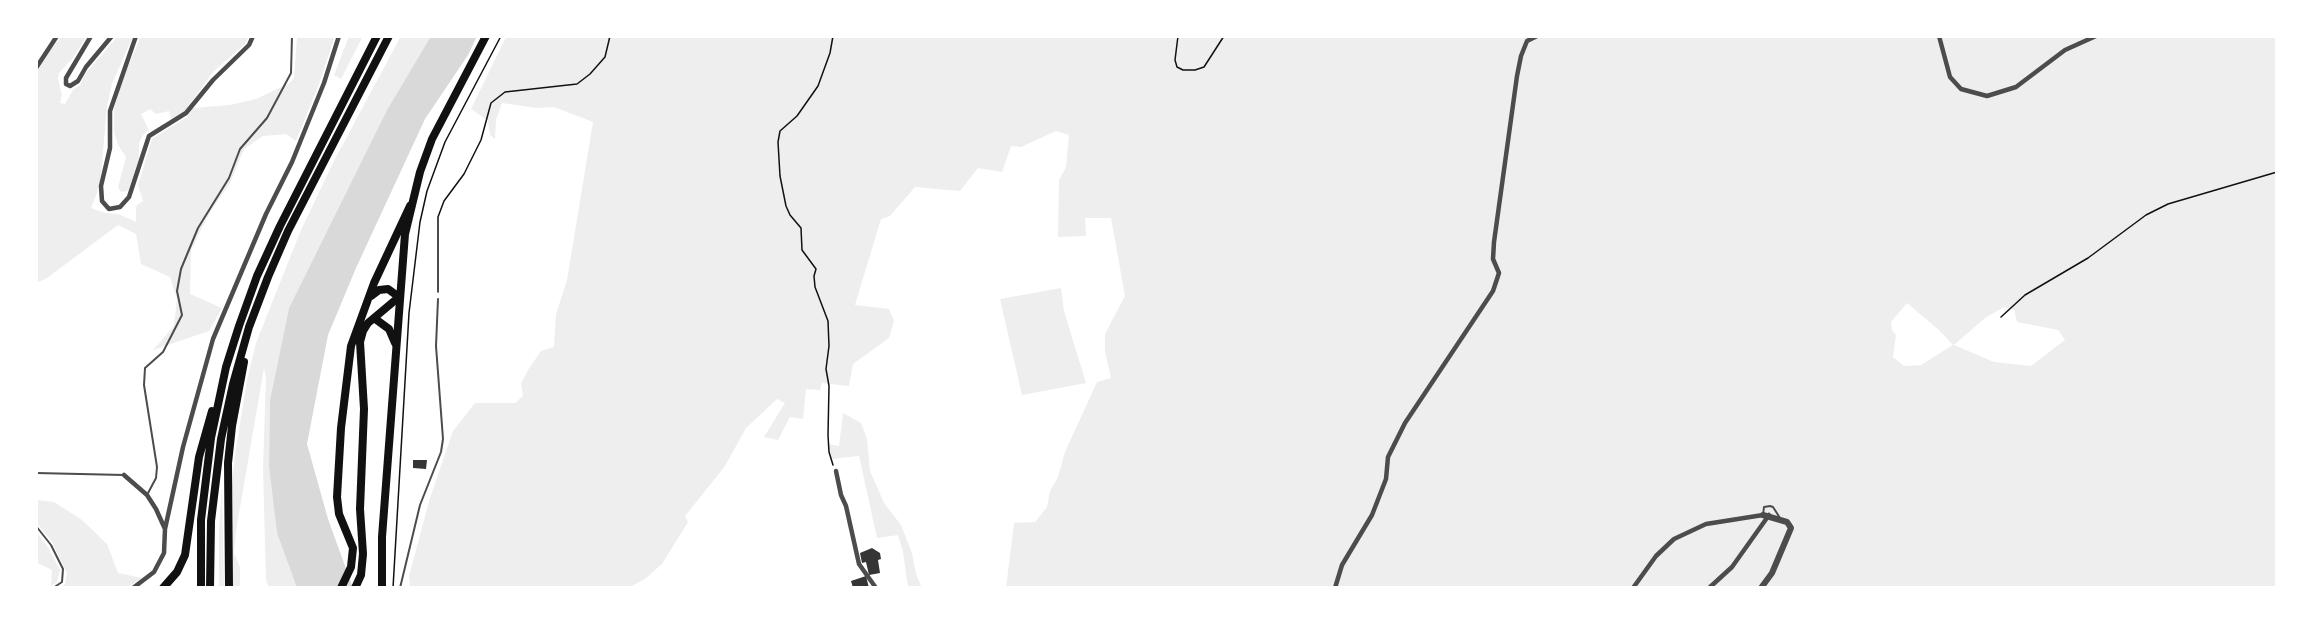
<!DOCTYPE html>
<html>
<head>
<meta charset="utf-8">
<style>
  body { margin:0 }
  #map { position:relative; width:2313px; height:624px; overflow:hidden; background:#fff; font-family:Ubuntu,sans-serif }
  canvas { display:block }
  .frame { position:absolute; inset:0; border:38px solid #fff; pointer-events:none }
</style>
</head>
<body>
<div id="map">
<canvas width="2313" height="624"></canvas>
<div class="frame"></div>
</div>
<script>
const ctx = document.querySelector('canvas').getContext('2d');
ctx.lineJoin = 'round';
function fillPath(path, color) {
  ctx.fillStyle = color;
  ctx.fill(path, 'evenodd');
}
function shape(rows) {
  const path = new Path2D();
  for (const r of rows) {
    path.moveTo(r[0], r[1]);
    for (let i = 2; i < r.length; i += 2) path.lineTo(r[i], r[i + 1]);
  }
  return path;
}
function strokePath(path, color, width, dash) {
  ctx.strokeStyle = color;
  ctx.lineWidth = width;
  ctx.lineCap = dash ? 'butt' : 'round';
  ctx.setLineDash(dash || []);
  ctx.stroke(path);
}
const green = shape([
  [62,36,87,36,73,58,59,73,58,79,62,95,60,103,65,104,73,90,80,85,85,74,118,36,133,36,112,84,107,106,101,175,97,193,91,208,105,213,118,214,136,222,136,206,143,201,138,185,152,139,187,117,193,108,230,105,256,99,288,84,294,78,297,36,335,36,319,84,296,141,286,134,263,136,244,149,230,183,210,212,191,250,190,294,222,308,209,331,153,350,174,326,177,299,170,277,141,264,136,234,118,225,47,278,36,283,36,73,49,51],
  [141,36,249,36,245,44,214,71,184,112,171,119,169,111,156,114,150,109,141,114,149,130,143,135,139,143,139,158,128,191,121,192,118,187,126,157,118,145,114,132,114,109,121,83],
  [349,36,363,36,341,79,334,75],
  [401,36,431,36,387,110,289,308,270,400,269,467,277,533,297,588,269,588,266,579,263,468,266,379,264,368,236,531,234,553,240,567,240,588,233,588,232,486,235,455,247,380,256,343,301,230,335,159],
  [510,36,2277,36,2277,588,1006,588,1014,523,1035,522,1047,507,1050,491,1058,477,1065,452,1097,382,1111,378,1105,351,1105,334,1125,296,1111,218,1085,218,1086,236,1058,237,1059,180,1066,167,1069,135,1056,131,1021,147,1011,146,1002,172,978,168,960,191,915,187,890,216,881,219,855,305,889,309,894,321,889,338,853,364,849,386,822,383,820,390,806,389,803,419,790,417,778,440,764,437,785,403,777,399,746,428,725,466,685,516,688,522,662,564,645,579,628,588,410,588,409,576,430,498,453,431,475,403,515,403,523,396,521,384,528,370,541,351,554,347,556,314,567,280,593,122,554,107,537,108,502,103,496,120,495,139,490,135,488,121,471,109,505,39],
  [1907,303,1940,331,1953,345,1921,365,1904,366,1893,357,1896,335,1892,330,1891,322],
  [2004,307,2014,310,2017,322,2058,330,2065,340,2031,366,1994,362,1954,345,1985,318],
  [1061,288,1064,311,1086,383,1022,395,1000,299],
  [843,413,861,423,867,439,870,471,884,503,901,525,912,553,916,574,922,588,908,588,903,552,898,535,877,538,859,456,831,459,827,444,839,446],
  [222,485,224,588,219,588,219,531],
  [36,500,54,502,82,520,107,544,118,573,142,578,126,588,60,588,65,584,67,573,52,542,36,522],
  [36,531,48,547,60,570,57,582,51,586,52,570,36,562]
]);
const water = shape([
  [431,36,477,36,468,55,425,119,356,268,328,335,307,444,328,519,353,588,297,588,277,533,269,467,270,400,289,308,387,110]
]);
const building = shape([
  [413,460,427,460,426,469,413,468],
  [872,548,880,553,881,559,878,560,880,573,869,575,866,562,862,563,860,553],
  [866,576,869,588,853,588,851,581]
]);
const path = shape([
  [833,36,830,53,818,86,797,116,780,131,778,142,780,176,786,206,790,215,801,228,802,250,816,269,814,276,815,287,828,321,829,346,826,369,829,386,828,435,829,452,833,465],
  [1178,36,1175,60,1177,67,1183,70,1195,70,1204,67,1224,36],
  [438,292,438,217,444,201,464,174,481,140,491,103,505,92,577,84,590,74,605,57,610,36],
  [2001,317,2025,295,2088,258,2146,215,2168,204,2277,172],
  [393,588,409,313,420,222,427,191,445,142,501,36]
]);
const service = shape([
  [36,473,124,475],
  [147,495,156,478,157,467,144,385,145,368,163,352,182,315,177,291,181,269,198,228,229,178,240,149,267,118,291,73,292,36],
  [1763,515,1764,507,1770,506,1773,507,1780,518],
  [36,526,51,545,63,569,62,582,53,588],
  [400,588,420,505,441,452,443,439,436,346,438,299]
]);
const minor = shape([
  [91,36,66,78,66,84,70,86,78,81,86,67,112,36],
  [136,36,110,111,110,148,101,186,102,201,109,209,120,207,129,197,149,136,186,113,213,80,249,45,253,36],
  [1939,36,1950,77,1961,89,1987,96,2016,87,2065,50,2096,36],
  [36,68,57,36],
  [836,471,841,495,846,506,859,564,876,588],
  [124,475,147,495,156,509,165,529],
  [133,588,154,572,164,553,165,529,183,447,213,339,266,214,292,162,324,83,339,36],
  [1335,588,1342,565,1372,515,1386,479,1388,457,1405,423,1493,291,1499,273,1493,259,1494,242,1517,76,1521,56,1527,41,1537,36],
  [1633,588,1656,556,1674,539,1706,524,1763,515],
  [1709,588,1732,567,1769,515]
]);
const tertiary = shape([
  [1761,588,1772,573,1791,528,1787,522,1763,515]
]);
const primary = shape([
  [382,588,382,537,405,234,420,172,432,139,486,36]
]);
const motorway = shape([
  [374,318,389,329,395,343],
  [163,588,177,572,185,555,199,457,212,411],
  [201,588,201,520,211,438,226,367,239,326,257,276,280,226,377,36],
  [210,588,211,521,221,439,233,384,249,327,268,277,288,231,389,36],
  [229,588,228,463,232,426,244,362],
  [341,588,351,567,353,548,339,514,337,497,341,428,351,346,374,283,410,206],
  [355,588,361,575,363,554,360,509,364,409,360,342,363,331,368,323,399,297,388,289,379,290,371,296]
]);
fillPath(green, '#eee');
fillPath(water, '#d9d9d9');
fillPath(building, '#353535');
strokePath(path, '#111', 1.5);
strokePath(service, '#4c4c4c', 2);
strokePath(minor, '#4c4c4c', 4.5);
strokePath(tertiary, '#4c4c4c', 6);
strokePath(primary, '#111', 8);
strokePath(motorway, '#111', 8);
</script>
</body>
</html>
